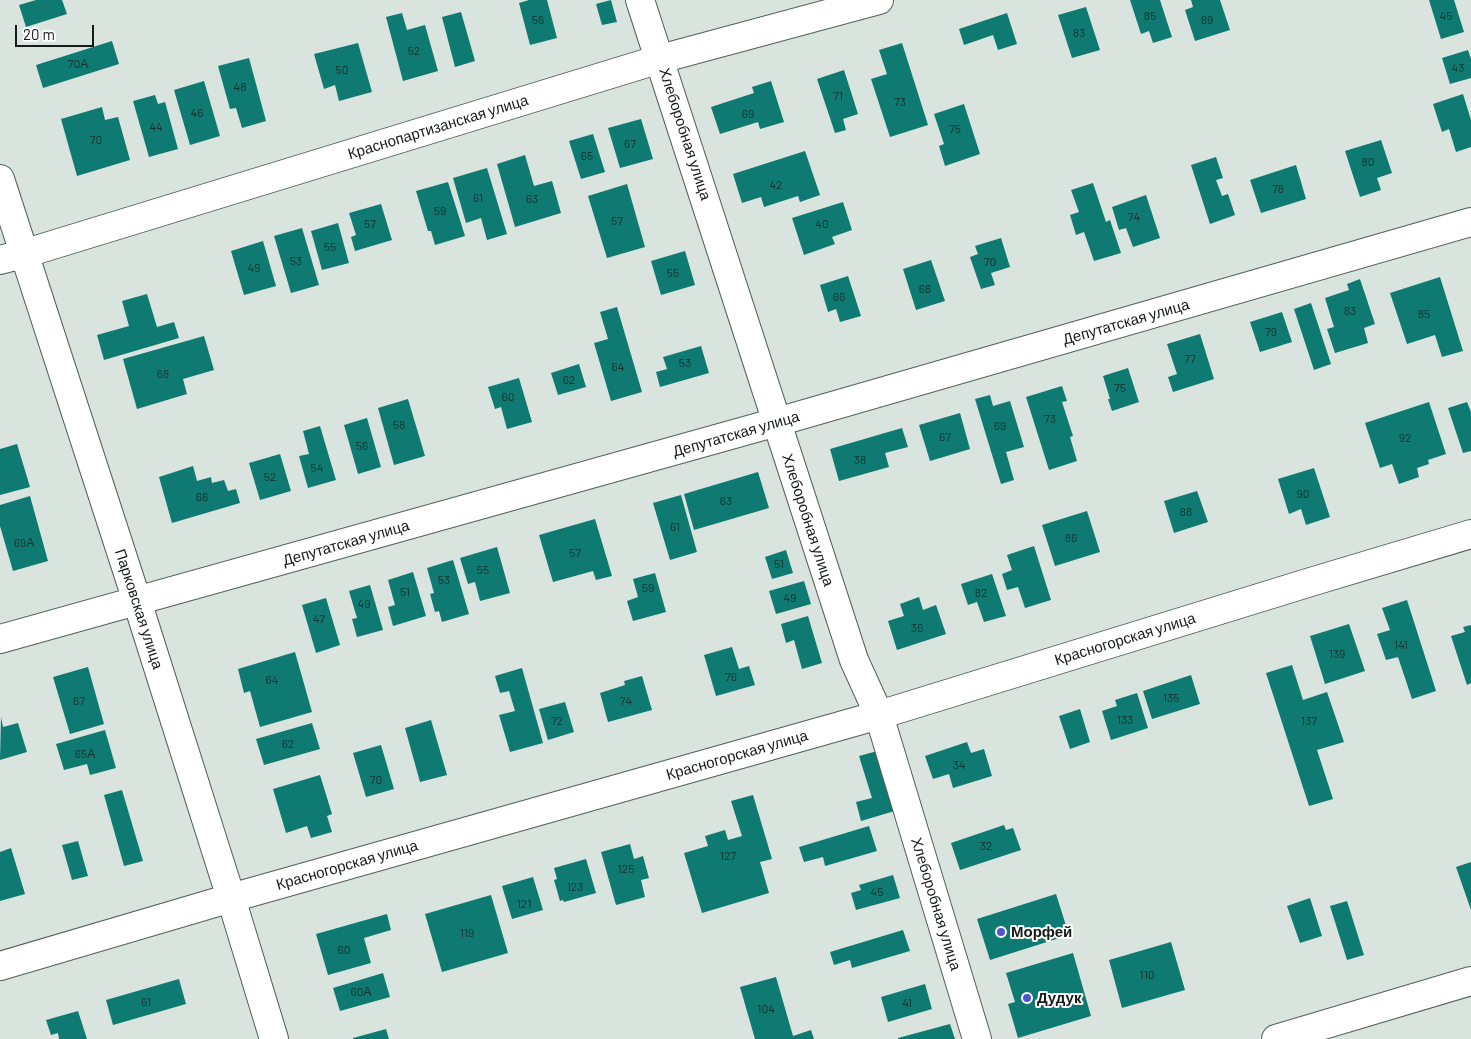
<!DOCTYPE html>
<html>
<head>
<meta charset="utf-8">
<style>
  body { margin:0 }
  #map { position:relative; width:1471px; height:1039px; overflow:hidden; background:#d9e4de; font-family:Barlow,sans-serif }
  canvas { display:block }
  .scale { position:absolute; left:15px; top:25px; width:79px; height:22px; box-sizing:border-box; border:2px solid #161a18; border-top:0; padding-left:6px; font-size:15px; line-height:18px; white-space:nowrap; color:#161a18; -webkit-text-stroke:4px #fff; paint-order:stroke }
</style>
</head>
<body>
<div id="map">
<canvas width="1471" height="1039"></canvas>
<div class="scale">20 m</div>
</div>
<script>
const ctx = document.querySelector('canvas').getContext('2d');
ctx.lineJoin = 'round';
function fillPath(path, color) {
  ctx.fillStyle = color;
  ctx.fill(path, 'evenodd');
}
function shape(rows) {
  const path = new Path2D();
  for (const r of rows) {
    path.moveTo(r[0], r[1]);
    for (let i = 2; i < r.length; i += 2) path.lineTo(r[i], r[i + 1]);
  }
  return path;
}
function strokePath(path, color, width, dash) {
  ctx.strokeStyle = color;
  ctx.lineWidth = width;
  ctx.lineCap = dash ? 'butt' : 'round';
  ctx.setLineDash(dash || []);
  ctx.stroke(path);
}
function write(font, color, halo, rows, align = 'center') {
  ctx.font = font + ' Barlow,sans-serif';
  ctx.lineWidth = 4;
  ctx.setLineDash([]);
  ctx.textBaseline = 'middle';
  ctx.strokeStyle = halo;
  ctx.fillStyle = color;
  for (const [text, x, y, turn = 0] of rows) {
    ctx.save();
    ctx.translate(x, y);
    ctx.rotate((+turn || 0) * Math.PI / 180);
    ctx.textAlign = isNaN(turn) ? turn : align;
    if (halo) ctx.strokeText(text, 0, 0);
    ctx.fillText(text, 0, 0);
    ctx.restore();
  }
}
const building = shape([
  [36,0,62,0,67,14,26,27,19,5],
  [529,0,547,0,557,38,530,45,519,3],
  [611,0,617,22,602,25,596,4],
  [1130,0,1160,0,1172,37,1153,43,1149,31,1141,34],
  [1191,0,1220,0,1230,30,1195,41,1185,10,1193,7],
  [1429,0,1454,0,1464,32,1441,39],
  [1086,7,1100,50,1072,58,1058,15],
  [461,12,475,61,455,67,442,17],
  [402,13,407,30,425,25,438,71,403,81,386,17],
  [1007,13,1017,44,998,50,993,35,964,45,959,29],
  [112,41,119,64,43,88,36,65],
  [358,43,372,92,339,101,335,85,324,89,314,54],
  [902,43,928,125,890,137,871,79,887,74,879,50],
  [1468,50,1471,59,1471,78,1450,84,1442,58],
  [249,58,266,121,242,128,236,108,230,109,218,66],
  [844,70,858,114,843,119,846,130,835,133,817,79],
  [204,81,220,136,190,145,174,90],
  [771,81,784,122,760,129,758,122,720,134,711,107,754,93,752,87],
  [1463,94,1471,120,1471,147,1456,152,1449,129,1442,132,1433,104],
  [155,95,158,104,165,102,178,149,149,157,133,101],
  [964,104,980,154,945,166,939,146,944,144,934,114],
  [102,107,105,120,118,117,130,160,77,176,61,119],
  [641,119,653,159,620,168,608,128],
  [593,134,605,172,581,179,569,141],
  [1381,140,1392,173,1377,178,1381,190,1360,197,1345,151],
  [805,151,820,195,800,202,798,196,764,207,761,197,742,203,733,174],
  [525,155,534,186,552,181,561,213,515,227,497,164],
  [1216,157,1223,178,1216,180,1222,196,1228,194,1235,215,1210,224,1191,165],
  [1296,165,1306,199,1261,213,1250,180],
  [487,168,507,234,487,240,481,218,466,223,453,178],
  [448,182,465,236,435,245,431,231,428,231,416,191],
  [1093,183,1106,222,1110,220,1121,253,1094,261,1084,232,1076,235,1070,215,1079,212,1071,190],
  [627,184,645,247,607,258,588,196],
  [1146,195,1160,238,1133,247,1126,228,1119,230,1112,207],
  [843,202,852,230,832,237,835,244,804,255,792,218],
  [381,204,392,240,355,251,351,237,356,235,349,213],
  [338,223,349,263,322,270,311,231],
  [302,228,319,285,291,293,274,236],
  [1001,238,1010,267,991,273,995,285,981,289,970,257,978,254,975,246],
  [263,241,276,286,244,295,231,251],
  [685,251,695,285,661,295,651,261],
  [931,260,945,301,916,310,903,269],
  [848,276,861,316,840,322,836,309,828,312,820,285],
  [1440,277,1463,351,1442,357,1435,335,1407,344,1390,293],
  [1360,279,1375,324,1364,328,1368,343,1335,353,1327,329,1334,327,1325,298,1349,290,1347,284],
  [147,294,157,327,174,322,179,338,104,360,97,335,129,326,122,301],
  [1311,303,1331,364,1314,370,1294,309],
  [617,307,642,392,611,401,594,343,608,339,600,312],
  [1282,312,1292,342,1260,352,1250,322],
  [1200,334,1214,379,1173,392,1168,377,1177,374,1167,344],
  [204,336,214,370,183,379,187,394,137,409,123,359],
  [701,346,709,373,660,387,656,372,667,369,663,357],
  [579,364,586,387,558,395,551,373],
  [1128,368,1139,402,1112,411,1108,399,1110,399,1103,376],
  [519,378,532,422,507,429,501,407,495,409,488,387],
  [1062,386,1067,401,1062,402,1073,436,1070,437,1077,461,1049,470,1026,397],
  [990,395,993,406,1010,401,1024,447,1006,452,1014,480,1001,484,975,399],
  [408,399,425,456,394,465,378,408],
  [1429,402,1446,454,1428,460,1429,464,1417,468,1419,477,1399,484,1392,464,1380,468,1365,423],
  [1467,402,1471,412,1471,451,1463,453,1448,408],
  [960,413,970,449,930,461,919,425],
  [367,418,381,467,358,474,344,425],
  [320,426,336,480,308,488,299,456,309,454,303,431],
  [902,428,908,447,885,453,889,467,839,481,830,449],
  [17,444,30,487,0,495,0,449],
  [280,454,291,491,260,500,249,463],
  [193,466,197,481,211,477,212,483,224,480,228,491,236,489,240,503,172,523,159,477],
  [1314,468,1330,517,1306,525,1301,509,1289,514,1278,479],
  [758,472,769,508,694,530,684,494],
  [1197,491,1208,522,1174,533,1164,501],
  [681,495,697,552,670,560,653,503],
  [30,496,48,561,13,571,0,526,0,505],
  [1087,511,1100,552,1055,566,1042,525],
  [595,519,612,576,596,580,593,571,553,582,539,535],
  [1034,546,1051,600,1025,608,1018,587,1007,590,1002,574,1012,570,1007,555],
  [497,547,510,593,480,601,475,582,468,584,460,558],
  [786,550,793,573,772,579,765,557],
  [453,560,469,614,442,622,439,611,435,612,430,594,434,593,427,568],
  [413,572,426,616,393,626,388,607,395,605,388,580],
  [655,573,666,612,633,621,627,601,638,597,633,579],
  [992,574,1006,616,984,622,977,602,968,605,961,584],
  [804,581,811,604,776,614,769,591],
  [370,585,383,630,357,637,352,619,357,618,349,591],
  [919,597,923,610,936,605,946,634,897,650,888,621,904,616,900,604],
  [326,598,340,645,316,653,302,605],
  [1407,600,1436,691,1412,699,1398,657,1386,660,1377,634,1390,630,1382,608],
  [808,616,822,663,802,669,794,640,786,643,781,624],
  [1349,624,1365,671,1325,684,1310,636],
  [1471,625,1471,683,1467,685,1451,636,1465,632,1463,627],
  [732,647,739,669,749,666,755,685,716,696,704,655],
  [295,652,312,712,260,727,250,691,244,693,238,669],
  [1292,665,1303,700,1327,692,1344,742,1317,750,1333,799,1309,806,1266,673],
  [88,667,104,724,70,734,53,677],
  [522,668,543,743,510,752,499,715,515,711,509,691,500,693,495,676],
  [1191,675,1200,704,1152,719,1143,691],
  [642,676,652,710,608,722,600,693,625,685,624,681],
  [1137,693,1148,728,1111,740,1102,711,1117,706,1115,700],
  [565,702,574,732,548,740,539,709],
  [1080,709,1090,742,1070,749,1059,716],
  [1,717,3,727,18,723,27,752,0,760],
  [431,720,447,775,420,782,405,728],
  [312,723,320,749,264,765,256,739],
  [105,730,116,768,90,775,87,764,64,770,56,744],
  [967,742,971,753,984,749,992,776,953,788,949,774,933,779,925,756],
  [381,745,394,789,366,797,353,753],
  [881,750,898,810,861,821,856,802,872,798,859,756],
  [320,775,332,814,327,816,332,832,311,838,307,826,286,833,273,789],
  [122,790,143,861,124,866,104,795],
  [753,795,772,859,760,862,769,893,702,913,684,853,708,846,705,836,725,830,728,840,742,836,731,801],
  [1004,825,1006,830,1013,828,1021,850,960,870,951,843],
  [869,826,877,851,825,866,823,857,804,862,799,847],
  [78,841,88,876,72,880,62,845],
  [630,844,634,859,643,856,649,878,641,880,645,897,616,905,601,852],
  [11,848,25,894,0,901,0,852],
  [586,859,596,893,564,902,563,900,560,901,554,880,557,879,554,868],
  [1471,862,1471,910,1456,867],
  [893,875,900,898,856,910,851,893,861,890,859,885],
  [533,877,543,910,512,919,502,886],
  [1056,894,1069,935,990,960,977,919],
  [491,895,508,953,442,972,425,914],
  [1310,898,1322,936,1300,943,1287,906],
  [1347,901,1364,955,1347,960,1330,906],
  [387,914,391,930,364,938,371,963,328,975,316,934],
  [903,930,910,951,852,968,850,960,834,965,830,952],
  [1171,942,1185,990,1122,1008,1109,960],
  [1073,953,1091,1016,1018,1038,1008,1004,1015,1002,1006,973],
  [383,973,390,997,340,1011,333,988],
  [776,977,793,1036,811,1030,814,1039,755,1039,740,987],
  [179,979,186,1004,113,1025,106,1000],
  [925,984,932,1009,888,1022,881,997],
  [78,1011,87,1039,59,1039,58,1033,51,1035,46,1020],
  [950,1024,955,1039,898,1039,898,1038],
  [386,1029,389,1039,353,1039,353,1038]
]);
const minor = shape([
  [640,0,854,660,879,715,977,1039],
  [0,179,137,601,231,898,274,1039],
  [0,260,23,254,660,59,879,0],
  [0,639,777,422,1471,222],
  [0,966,231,898,879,715,1314,581,1471,534]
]);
const major = shape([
  [1276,1039,1471,981]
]);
const markers = [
  [1001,932,5,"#5254cb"],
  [1027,998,5,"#5254cb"]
];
const numberNames = [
  ["85",1150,16],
  ["45",1446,16],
  ["56",538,20],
  ["89",1207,20],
  ["83",1079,33],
  ["52",414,51],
  ["70А",78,64],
  ["43",1458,68],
  ["50",342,70],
  ["48",240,87],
  ["71",838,96],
  ["73",900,102],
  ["46",197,113],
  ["69",748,114],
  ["44",156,127],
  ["75",955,129],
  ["70",96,140],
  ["67",630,144],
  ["65",587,156],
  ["80",1368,162],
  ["42",776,185],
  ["78",1278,189],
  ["61",478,198],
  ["63",532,199],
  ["59",440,211],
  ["74",1134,217],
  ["57",617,221],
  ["57",370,224],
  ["40",822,224],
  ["55",330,247],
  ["53",296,261],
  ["70",990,262],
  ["49",254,268],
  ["55",673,273],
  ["68",925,289],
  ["66",839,297],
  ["83",1350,311],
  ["85",1424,314],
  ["79",1271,332],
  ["77",1190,359],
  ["53",685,363],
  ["64",618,367],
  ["68",163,374],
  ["62",569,380],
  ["75",1120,388],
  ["60",508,397],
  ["73",1050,419],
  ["58",399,425],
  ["69",1000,426],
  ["67",945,437],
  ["92",1405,438],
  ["56",362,446],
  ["38",860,460],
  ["54",317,468],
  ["52",270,477],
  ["90",1303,494],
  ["66",202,497],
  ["63",726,501],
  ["88",1186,512],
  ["61",675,527],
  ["86",1071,538],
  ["69А",24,543],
  ["57",575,553],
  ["51",779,564],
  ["55",483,570],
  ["53",444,580],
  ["59",648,588],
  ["51",405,592],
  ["82",981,593],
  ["49",790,598],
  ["49",364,604],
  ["47",319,619],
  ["36",917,628],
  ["141",1401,645],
  ["139",1337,654],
  ["76",731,677],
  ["64",272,680],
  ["135",1171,698],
  ["67",79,701],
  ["74",626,701],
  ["133",1125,720],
  ["72",557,721],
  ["137",1309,721],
  ["62",288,744],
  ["65А",85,754],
  ["34",959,765],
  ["70",376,780],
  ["32",986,846],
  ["127",728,856],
  ["125",626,869],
  ["123",575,887],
  ["45",877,892],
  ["121",524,904],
  ["119",467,933],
  ["60",344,950],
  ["110",1147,975],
  ["60А",361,992],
  ["61",146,1002],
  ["41",907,1003],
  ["104",766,1009]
];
const streetNames = [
  ["Краснопартизанская улица",438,127,-17],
  ["Хлеборобная улица",685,134,72],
  ["Депутатская улица",1126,322,-16],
  ["Депутатская улица",736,434,-16],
  ["Хлеборобная улица",808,520,72],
  ["Депутатская улица",346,543,-16],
  ["Парковская улица",139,609,72],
  ["Красногорская улица",1125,639,-17],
  ["Красногорская улица",737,755,-16],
  ["Красногорская улица",347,865,-16],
  ["Хлеборобная улица",936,904,73]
];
const poiNames = [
  ["Морфей",1011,932],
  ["Дудук",1037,998]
];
fillPath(building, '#0e7a71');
strokePath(minor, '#545e58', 30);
strokePath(major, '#545e58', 30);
strokePath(minor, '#fff', 28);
strokePath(major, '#fff', 28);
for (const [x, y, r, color] of markers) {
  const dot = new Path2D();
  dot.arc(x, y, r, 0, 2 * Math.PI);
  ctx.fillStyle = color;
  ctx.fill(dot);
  strokePath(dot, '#fff', 2);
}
write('12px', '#14322e', null, numberNames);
write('15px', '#161a18', '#fff', streetNames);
write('bold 15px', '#161a18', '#fff', poiNames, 'left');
</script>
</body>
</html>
